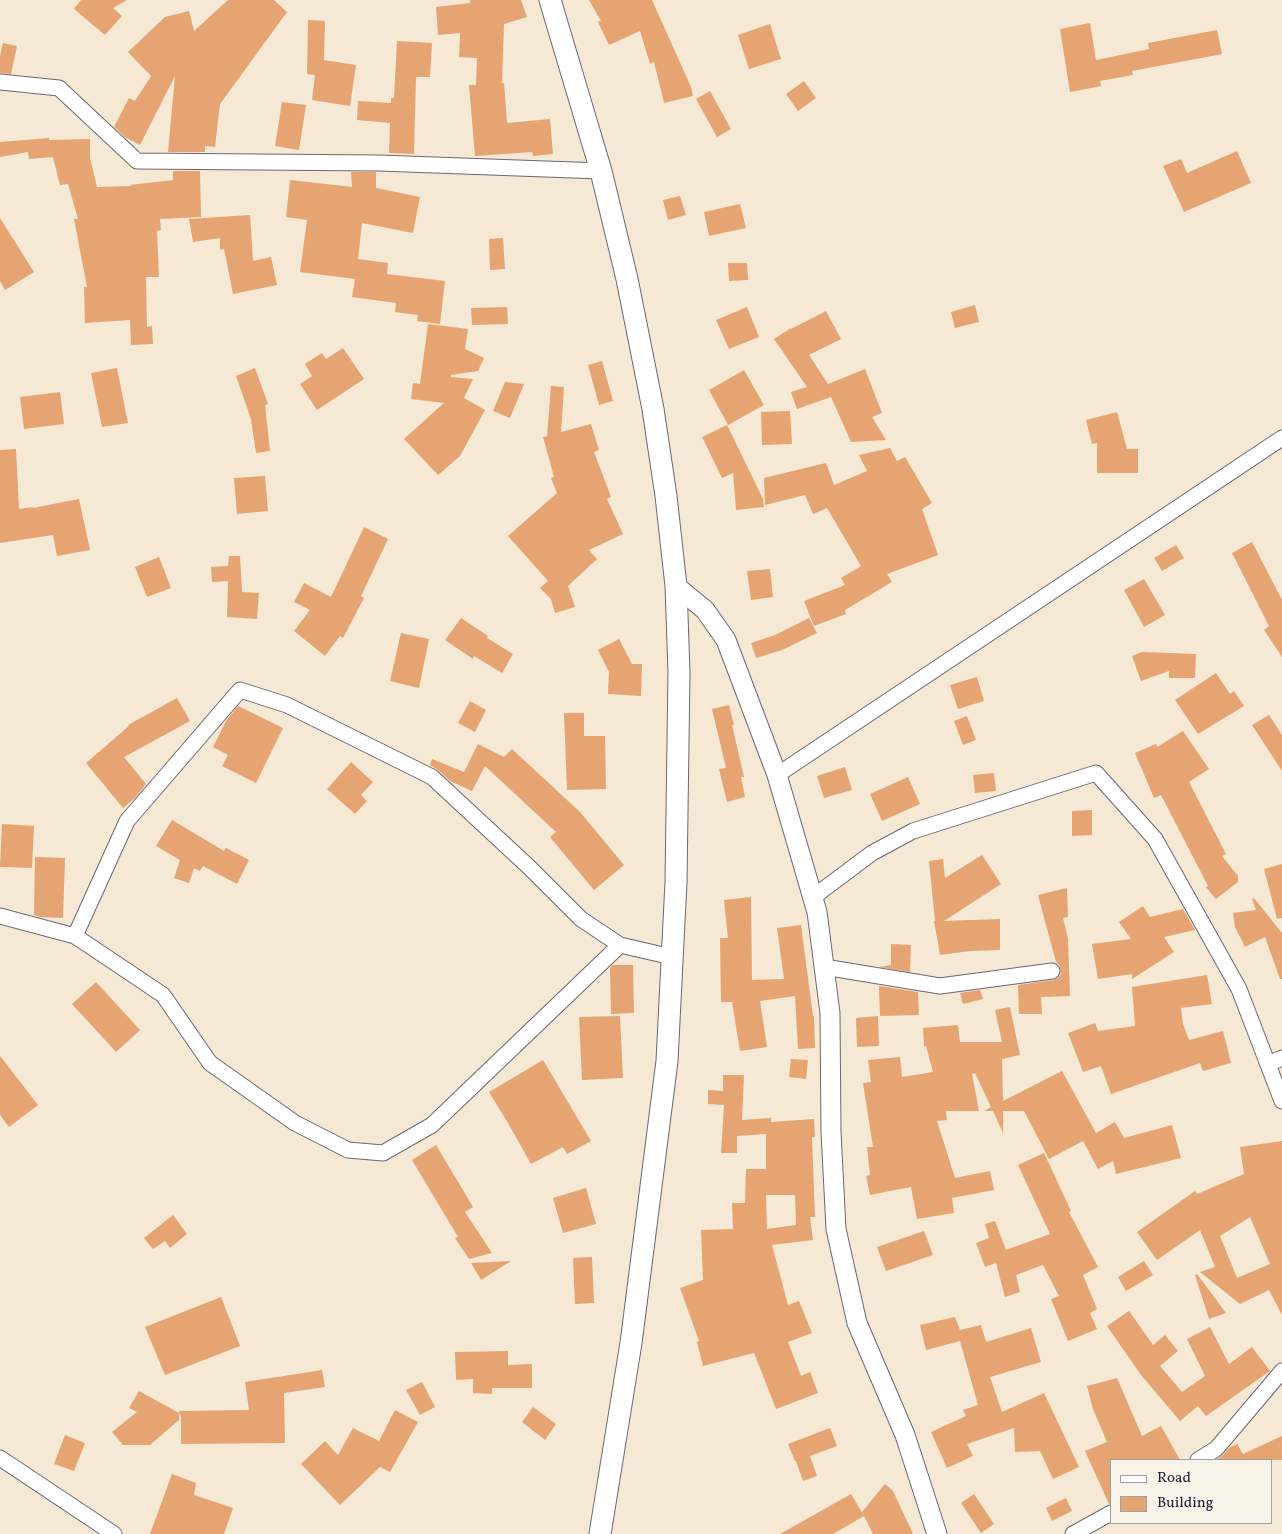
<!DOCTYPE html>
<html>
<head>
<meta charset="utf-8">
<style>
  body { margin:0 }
  #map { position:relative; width:1282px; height:1534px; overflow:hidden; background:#f5e8d4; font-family:Vollkorn,serif }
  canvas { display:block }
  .legend { position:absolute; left:1110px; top:1459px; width:162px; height:65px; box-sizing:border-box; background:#f7f3e8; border:1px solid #a29fa3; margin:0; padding:6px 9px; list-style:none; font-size:15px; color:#22223b }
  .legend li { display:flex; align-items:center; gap:10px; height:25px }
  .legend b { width:25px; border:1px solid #a29fa3 }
</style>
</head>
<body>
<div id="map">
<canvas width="1282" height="1534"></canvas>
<ul class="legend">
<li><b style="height:6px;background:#fff"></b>Road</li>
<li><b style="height:14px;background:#e6a472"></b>Building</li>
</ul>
</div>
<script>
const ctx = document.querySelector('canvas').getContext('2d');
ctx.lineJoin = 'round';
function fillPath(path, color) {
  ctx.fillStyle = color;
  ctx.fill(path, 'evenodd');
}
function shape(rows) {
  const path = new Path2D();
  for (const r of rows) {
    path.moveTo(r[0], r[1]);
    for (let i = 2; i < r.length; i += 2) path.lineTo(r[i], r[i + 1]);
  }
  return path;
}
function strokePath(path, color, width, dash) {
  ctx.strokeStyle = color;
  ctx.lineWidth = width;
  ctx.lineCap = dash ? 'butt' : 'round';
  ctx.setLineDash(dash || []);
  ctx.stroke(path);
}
const building = shape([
  [81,0,127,0,113,8,122,16,105,35,74,9],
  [228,0,274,0,287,12,220,104,215,147,205,146,205,152,168,152,175,76,140,145,125,137,114,127,129,98,135,101,151,76,128,52,165,17,189,11,194,31],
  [470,0,521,0,527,17,504,24,502,83,504,83,507,123,550,119,553,154,533,156,532,152,475,156,469,85,476,85,477,58,459,57,460,33,438,35,436,7,470,3],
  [589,0,652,0,691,87,693,96,664,103,654,62,650,64,640,31,609,45,598,22,601,21],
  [308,20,325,21,324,60,356,65,350,106,312,100,315,75,307,74],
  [1090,23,1096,60,1149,49,1148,43,1217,30,1222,54,1132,71,1133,75,1100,81,1101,86,1070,92,1060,29],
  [770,24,781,59,749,69,738,35],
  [397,41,432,43,430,77,416,77,414,154,389,153,390,123,357,120,358,101,391,103,391,98,394,98],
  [3,43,17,46,11,74,0,73,0,56],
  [804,81,816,98,798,111,786,94],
  [710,91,731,129,717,137,696,99],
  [282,102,306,105,299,150,275,146],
  [49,138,49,140,90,139,90,158,97,187,131,186,130,185,173,180,173,171,200,171,201,217,160,219,161,230,157,231,159,277,146,277,147,327,152,326,153,344,131,345,130,320,85,323,84,287,87,287,74,219,78,219,68,184,60,185,53,157,29,159,28,152,0,157,0,142],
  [1237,151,1251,183,1184,212,1163,166,1181,159,1187,173],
  [351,172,376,172,376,188,420,197,413,233,362,223,358,259,388,263,387,274,445,281,440,324,417,321,418,315,395,312,396,303,352,297,355,279,300,272,307,220,286,217,290,180,352,187],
  [680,196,686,215,668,220,663,200],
  [740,204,746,228,709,236,704,212],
  [250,215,253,261,271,257,277,285,233,294,224,249,220,250,220,238,193,242,189,219],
  [0,218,34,272,5,290,0,281],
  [503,238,505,269,490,270,489,239],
  [728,263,747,263,748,280,729,281],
  [975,305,979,322,955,328,951,312],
  [507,307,508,324,472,325,471,308],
  [747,307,759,337,729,349,716,320],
  [826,311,841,339,809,355,828,384,865,369,882,413,872,417,886,440,851,442,831,397,797,409,791,392,807,387,774,339,791,328,791,329],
  [428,324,468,329,465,349,484,358,478,371,451,375,451,377,473,379,464,398,485,410,460,456,438,475,404,439,444,403,411,399,413,383,420,384],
  [343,348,364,379,317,410,300,384,312,376,305,364,322,353,326,359],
  [602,361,613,401,599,405,588,365],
  [117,368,128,423,102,427,91,373],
  [255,368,268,404,265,405,270,451,256,453,251,419,236,376],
  [744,370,764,405,728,425,709,390],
  [505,382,524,384,510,418,493,411],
  [551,386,564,387,561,432,591,424,599,450,594,452,611,497,607,499,623,534,589,550,597,559,568,586,575,607,555,613,551,599,540,588,548,581,508,536,557,493,551,478,554,477,543,437,547,436],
  [60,392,64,424,24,429,20,397],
  [790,411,792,444,762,445,761,412],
  [1117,412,1127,449,1138,449,1138,473,1097,473,1097,443,1092,444,1086,420],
  [727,425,763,499,764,507,736,510,733,473,722,478,702,437],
  [890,448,897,461,905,457,932,503,922,509,938,555,887,574,892,582,845,610,846,614,814,626,804,601,845,585,841,578,861,566,827,508,813,514,805,495,765,505,764,478,826,463,834,485,867,471,859,455],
  [16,449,19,509,33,507,33,508,79,499,90,550,57,556,53,535,0,543,0,450],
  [265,476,268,511,237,514,234,478],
  [364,527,388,539,361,596,364,598,343,638,340,636,325,656,294,631,310,610,294,602,304,583,331,597],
  [1252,542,1282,600,1282,657,1264,630,1269,626,1232,553],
  [1176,545,1184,558,1162,571,1154,558],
  [229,556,240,556,242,592,259,593,257,619,227,617,228,581,212,582,211,567,228,566],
  [159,557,171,588,147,597,135,567],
  [770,569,773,597,751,600,747,571],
  [1144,579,1165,615,1144,627,1124,590],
  [461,618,488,636,487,638,513,654,502,673,474,656,473,659,445,640],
  [809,618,817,633,782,650,756,658,751,643,775,635],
  [401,633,429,639,419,688,390,681],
  [619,639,632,664,642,664,641,696,608,694,609,672,598,650],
  [1142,652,1196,654,1195,678,1169,678,1169,671,1141,681,1132,656],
  [1216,673,1230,694,1234,691,1244,706,1198,734,1175,700],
  [977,677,984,701,958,709,950,685],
  [177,698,190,721,124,757,146,784,135,798,123,808,86,763,129,726,128,725],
  [470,701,486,710,475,732,458,723],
  [729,705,734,725,732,725,744,777,741,777,745,797,727,802,719,769,726,768,712,709],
  [238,706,283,728,256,783,222,766,228,755,213,747,226,721],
  [564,713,584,713,584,736,605,736,606,789,567,790],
  [1269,715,1282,735,1282,771,1252,725],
  [967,716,976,740,963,745,954,721],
  [1183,731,1209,769,1189,782,1226,854,1222,856,1238,876,1238,882,1216,899,1206,887,1208,886,1161,795,1154,798,1135,753,1156,744,1157,747],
  [478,744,504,757,512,749,580,812,624,865,594,890,550,837,556,832,485,766,472,791,450,781,438,770,430,765,432,759,464,772],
  [351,762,373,782,361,795,367,801,355,814,327,789],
  [845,767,852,790,824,798,817,776],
  [994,773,996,791,975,793,973,775],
  [908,777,920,804,882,821,870,794],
  [1092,810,1092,835,1072,836,1072,811],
  [172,820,224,851,226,848,249,860,237,884,203,866,200,871,194,868,189,883,174,878,180,860,156,846],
  [2,824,34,826,32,868,0,867],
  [982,855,1001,884,944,921,1000,919,1000,950,970,951,940,955,934,921,935,921,929,861,943,859,945,878],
  [35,857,65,858,63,918,40,917,34,915],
  [1282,864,1282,918,1277,919,1264,869],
  [1067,888,1068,917,1063,918,1068,939,1070,996,1041,997,1042,1014,1019,1014,1018,985,1053,980,1058,978,1061,974,1060,966,1056,962,1038,895],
  [751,897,752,980,784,979,777,928,801,925,813,1016,814,1016,815,1048,798,1049,795,996,760,1001,767,1047,740,1051,732,1002,721,1002,720,938,728,938,724,900],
  [1254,898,1282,933,1282,979,1280,979,1265,937,1245,947,1235,927,1233,913,1256,910,1252,899],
  [1143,906,1150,917,1183,909,1195,930,1164,937,1174,952,1132,979,1132,974,1098,979,1092,944,1131,939,1119,922],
  [891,944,911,945,910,972,879,967,891,965],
  [612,965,633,965,634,1013,611,1014,610,968],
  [1207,975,1212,1004,1181,1008,1183,1024,1189,1040,1223,1031,1231,1063,1203,1071,1200,1063,1111,1094,1101,1066,1083,1072,1068,1033,1095,1023,1098,1031,1135,1026,1132,987],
  [96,982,140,1030,116,1052,72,1004],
  [879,986,918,992,919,1015,880,1016],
  [980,990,983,999,963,1004,960,993],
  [1010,1007,1020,1055,1002,1059,1003,1101,1062,1071,1096,1133,1115,1122,1124,1138,1172,1125,1181,1158,1116,1174,1113,1161,1098,1169,1083,1141,1049,1159,1024,1111,1003,1111,1003,1133,993,1111,984,1111,991,1107,975,1073,972,1074,979,1111,946,1111,947,1120,937,1121,955,1178,990,1171,994,1190,952,1198,954,1213,917,1219,911,1187,870,1195,866,1176,870,1175,867,1147,873,1147,863,1083,871,1082,868,1060,900,1057,902,1077,933,1072,926,1046,924,1046,923,1028,958,1025,960,1042,1002,1042,995,1010],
  [620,1016,623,1078,582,1080,579,1017],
  [878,1016,879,1046,857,1047,856,1018],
  [0,1056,38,1105,9,1127,0,1115],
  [791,1059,808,1060,806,1079,789,1077],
  [543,1060,591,1141,567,1154,563,1147,531,1164,508,1123,489,1092],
  [723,1075,744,1075,742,1120,771,1118,771,1122,814,1119,815,1137,812,1137,815,1217,810,1217,813,1240,772,1245,788,1305,799,1301,812,1333,788,1342,801,1376,810,1372,818,1393,776,1409,754,1353,703,1366,697,1342,699,1341,680,1288,703,1280,701,1230,733,1229,732,1203,745,1203,746,1169,766,1169,766,1134,737,1136,737,1153,721,1153,724,1105,708,1104,708,1090,723,1091],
  [766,1195,795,1195,796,1225,767,1229],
  [1282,1141,1282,1315,1269,1290,1240,1304,1200,1272,1215,1267,1200,1230,1157,1260,1137,1232,1195,1191,1197,1194,1244,1174,1240,1147],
  [1250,1217,1270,1264,1237,1278,1220,1236],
  [436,1145,473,1207,465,1212,492,1253,469,1259,455,1238,458,1237,412,1160],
  [1044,1153,1071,1211,1069,1212,1098,1267,1083,1275,1097,1309,1090,1313,1097,1329,1068,1341,1051,1299,1059,1296,1043,1265,1016,1275,1020,1292,1005,1297,996,1263,985,1267,976,1243,989,1238,985,1224,995,1221,1006,1250,1050,1234,1018,1165],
  [586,1188,596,1224,563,1233,553,1198],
  [173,1215,187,1234,170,1248,165,1241,153,1249,144,1238],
  [924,1231,933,1255,886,1271,877,1247],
  [592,1257,594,1303,575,1304,573,1258],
  [511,1261,481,1280,471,1263],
  [1144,1261,1153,1275,1126,1291,1118,1277],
  [1197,1274,1226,1313,1209,1319,1195,1275],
  [221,1297,240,1346,165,1375,145,1327],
  [1129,1311,1153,1345,1165,1335,1178,1351,1160,1366,1182,1392,1205,1376,1187,1339,1210,1327,1229,1364,1252,1347,1270,1371,1206,1416,1198,1406,1180,1421,1141,1375,1107,1326],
  [955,1317,960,1330,981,1325,986,1342,1031,1328,1041,1362,990,1377,1002,1412,1044,1393,1079,1467,1053,1479,1040,1451,1015,1452,1014,1428,967,1444,973,1456,947,1468,931,1432,966,1416,963,1410,978,1405,960,1341,926,1350,920,1325],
  [508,1351,508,1365,532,1364,532,1388,492,1388,492,1394,473,1393,473,1379,456,1380,455,1352],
  [322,1370,325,1387,284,1393,285,1443,181,1444,181,1416,179,1413,179,1420,150,1445,123,1445,112,1432,137,1412,129,1408,139,1391,179,1413,179,1411,249,1410,245,1382],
  [1117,1378,1142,1436,1161,1426,1180,1460,1111,1460,1111,1504,1109,1504,1085,1451,1107,1442,1093,1409,1087,1386],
  [422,1382,435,1407,420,1415,406,1390],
  [533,1407,556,1424,545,1440,522,1422],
  [395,1410,418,1422,390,1472,380,1467,340,1505,301,1464,325,1441,338,1455,353,1428,379,1441],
  [830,1428,837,1446,810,1456,817,1476,803,1481,796,1461,795,1461,788,1444],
  [65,1435,85,1443,74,1471,54,1464],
  [1282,1436,1282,1460,1216,1460,1223,1455,1229,1448,1237,1444,1243,1454],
  [172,1474,196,1483,194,1495,233,1508,224,1534,150,1534],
  [885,1484,893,1491,913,1534,873,1534,862,1512],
  [851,1494,864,1516,833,1534,780,1534],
  [974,1494,994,1524,981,1533,961,1503],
  [1066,1498,1072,1511,1052,1521,1046,1508]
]);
const minor = shape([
  [0,82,59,88,137,161,379,163,601,171],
  [777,775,1282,438],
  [812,898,872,853,913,831,1096,773,1155,839,1239,989,1282,1101],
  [0,916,75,936,163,995,210,1063,295,1123,348,1150,383,1153,432,1125,620,945],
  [75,936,127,821,240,690,287,705,432,777,530,868,581,919,620,945,672,957],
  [824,967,940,986,1052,971],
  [1268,1064,1282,1058],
  [0,1458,114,1534],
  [1198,1460,1216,1449,1282,1371],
  [1073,1534,1111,1513]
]);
const tertiary = shape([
  [676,586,705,610,726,640,777,775,817,912,830,1013,831,1132,836,1229,857,1323,905,1435,937,1534]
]);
const secondary = shape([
  [550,0,601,171,627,279,653,409,666,496,676,586,679,672,676,882,667,1061,631,1343,600,1534]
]);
fillPath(building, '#e6a472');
strokePath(minor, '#6c6771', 17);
strokePath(tertiary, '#6c6771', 21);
strokePath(secondary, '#6c6771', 23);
strokePath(minor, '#fff', 15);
strokePath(tertiary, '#fff', 19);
strokePath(secondary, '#fff', 21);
</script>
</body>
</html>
